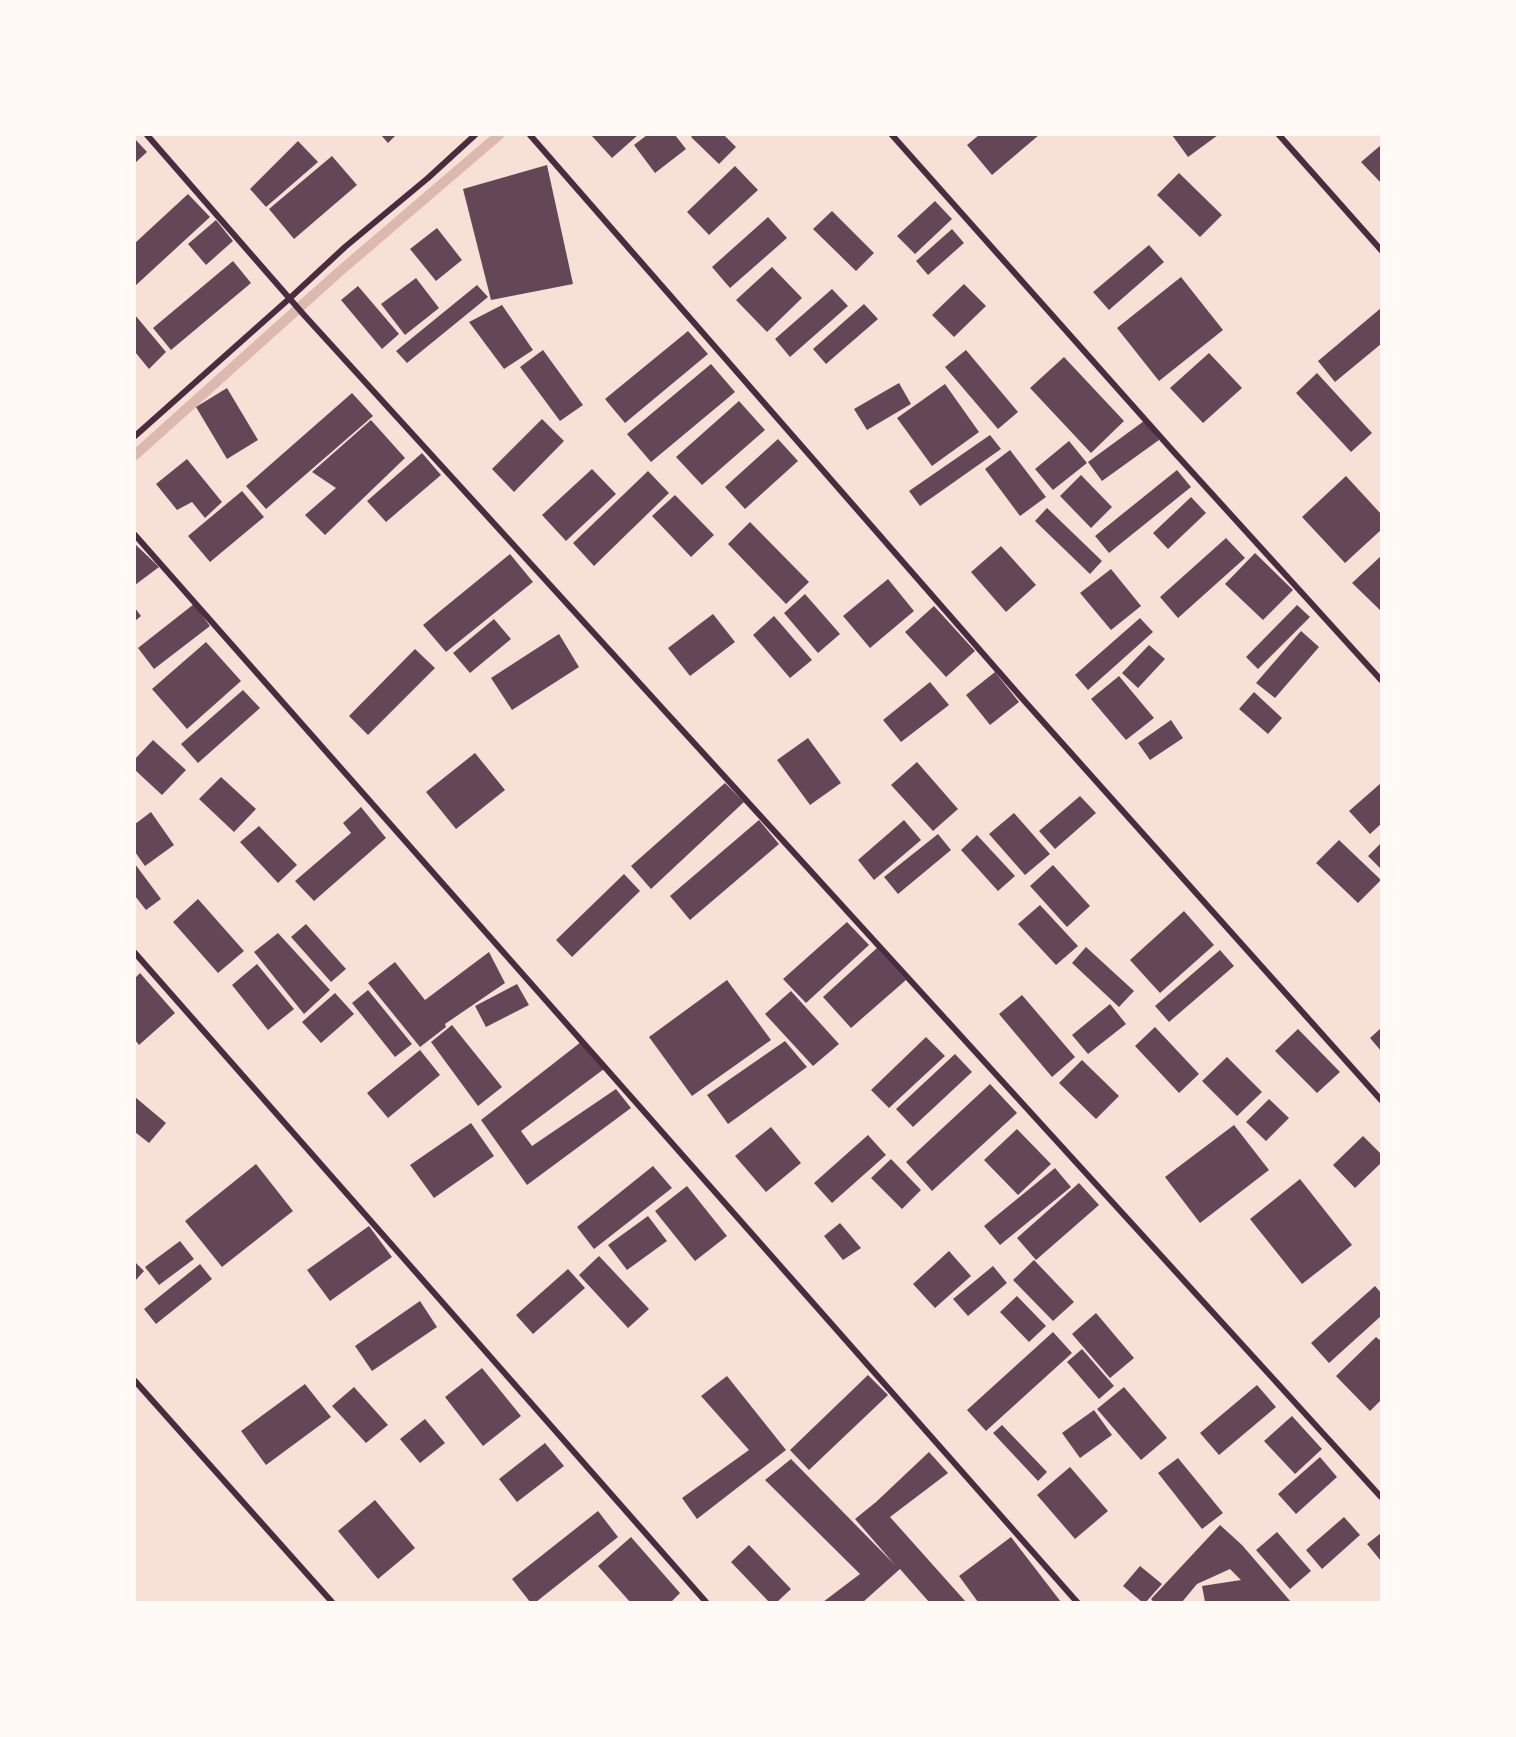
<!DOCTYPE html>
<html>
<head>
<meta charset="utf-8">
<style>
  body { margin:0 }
  #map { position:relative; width:1516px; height:1737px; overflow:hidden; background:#f7e1d7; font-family:"IBM Plex Sans",sans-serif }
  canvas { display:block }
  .frame { position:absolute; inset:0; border:136px solid #fffaf5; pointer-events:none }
</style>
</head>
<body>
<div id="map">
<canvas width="1516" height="1737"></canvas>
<div class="frame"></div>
</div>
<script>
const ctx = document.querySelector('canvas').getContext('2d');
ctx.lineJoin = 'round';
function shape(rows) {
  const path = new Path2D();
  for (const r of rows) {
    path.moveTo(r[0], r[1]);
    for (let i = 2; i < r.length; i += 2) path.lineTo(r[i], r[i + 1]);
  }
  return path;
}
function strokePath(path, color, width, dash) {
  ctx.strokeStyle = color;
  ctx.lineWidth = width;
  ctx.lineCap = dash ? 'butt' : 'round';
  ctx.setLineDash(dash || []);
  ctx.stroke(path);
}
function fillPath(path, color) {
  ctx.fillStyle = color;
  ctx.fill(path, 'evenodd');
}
const stream = shape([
  [135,455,339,272,499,135]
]);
const building = shape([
  [381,135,396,135,388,143],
  [591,135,638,135,612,158],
  [647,135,675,135,686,149,655,173,634,145],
  [693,135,724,135,736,147,719,164,691,137],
  [979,135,1039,135,992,175,967,145],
  [1172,135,1218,135,1188,157],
  [135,139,147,152,135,163],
  [298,141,318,162,266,207,250,189],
  [1381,145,1381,183,1361,162],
  [332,156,357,185,294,239,269,209],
  [547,165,573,284,491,300,463,189],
  [735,166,758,190,709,235,687,212],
  [1179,173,1222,215,1200,237,1157,195],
  [188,194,210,217,135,286,135,243],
  [935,201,952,219,915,254,897,236],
  [832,211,874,253,856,271,813,229],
  [768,217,787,238,730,288,712,267],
  [216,220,233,241,206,265,188,244],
  [437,228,462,260,436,281,410,249],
  [952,229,964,243,928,275,916,261],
  [1149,245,1164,262,1109,310,1093,292],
  [233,261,251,283,171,350,153,328],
  [772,267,802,298,767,332,736,300],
  [1181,277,1223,330,1159,381,1117,328],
  [416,278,439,308,405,335,381,304],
  [964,284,986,306,954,337,932,315],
  [477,285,488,297,407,363,396,351],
  [358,286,399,334,382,349,341,300],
  [832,289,848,306,790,357,775,339],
  [864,304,878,319,826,364,813,349],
  [502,305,533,350,504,369,469,322],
  [1381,308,1381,344,1335,382,1318,361],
  [135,315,166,352,149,369,135,352],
  [688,331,708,354,625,423,605,399],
  [543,350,583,405,560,421,520,367],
  [966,350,1018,412,998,429,945,367],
  [1209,353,1242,388,1203,423,1170,388],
  [1064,357,1124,421,1091,453,1030,388],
  [711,364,735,392,651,462,627,434],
  [1317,373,1372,433,1351,452,1296,393],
  [899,383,911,404,867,430,854,409],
  [945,384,979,432,932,466,897,418],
  [227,388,258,440,227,459,196,407],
  [352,393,373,416,266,509,246,486],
  [739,401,765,430,702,485,676,457],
  [542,419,564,441,514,492,492,469],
  [371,420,405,458,325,535,305,515,336,488,312,472],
  [1144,421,1159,440,1102,481,1088,462],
  [990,435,1001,449,920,506,909,491],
  [778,439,798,461,745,509,725,487],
  [1069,441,1087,463,1053,490,1035,469],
  [1010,450,1046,497,1020,516,985,469],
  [422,453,441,475,386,522,367,501],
  [187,459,222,502,205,518,192,502,177,510,156,484],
  [592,469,616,494,566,541,542,515],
  [1177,470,1191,487,1109,553,1095,536],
  [648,471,669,493,594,566,573,543],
  [1081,475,1112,507,1091,528,1060,496],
  [1346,476,1381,514,1381,530,1345,563,1302,517],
  [242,491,264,517,210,562,188,536],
  [675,495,714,535,691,557,652,516],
  [1191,497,1206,513,1168,549,1153,533],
  [1047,508,1102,561,1090,574,1035,521],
  [750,522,809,582,786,604,728,544],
  [1226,538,1245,558,1178,618,1160,597],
  [135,544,159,567,135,585],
  [1001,546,1036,585,1006,612,971,572],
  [1255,553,1293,590,1263,620,1225,584],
  [510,554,533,582,446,652,423,625],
  [1381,556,1381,611,1352,583],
  [1111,569,1141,606,1111,630,1080,593],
  [888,579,914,611,870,648,843,616],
  [805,594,840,634,818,653,784,613],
  [194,604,210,626,154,669,138,648],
  [1297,605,1310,617,1258,669,1246,657],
  [934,606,975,651,946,677,905,632],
  [135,608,141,616,135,621],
  [713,614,735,642,690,676,668,648],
  [774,616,812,660,790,678,753,635],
  [1140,618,1153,632,1088,690,1075,675],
  [494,619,511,639,470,673,453,653],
  [1301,631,1319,647,1275,698,1256,683],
  [559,634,579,667,512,710,491,678],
  [206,642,241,681,187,729,152,689],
  [1149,645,1165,659,1138,688,1122,673],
  [415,649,435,668,368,735,349,716],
  [995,672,1019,702,990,725,966,695],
  [1119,676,1154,718,1126,740,1091,699],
  [930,682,949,705,901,742,883,720],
  [243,690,260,708,198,763,181,744],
  [1254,692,1282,718,1268,734,1239,709],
  [1171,720,1183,738,1150,760,1138,743],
  [808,738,841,783,810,805,777,760],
  [153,740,186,770,162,795,135,770,135,759],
  [475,753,505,790,456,829,426,792],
  [917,762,958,809,933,831,891,785],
  [221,777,256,809,234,832,199,799],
  [725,783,744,802,651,889,631,866],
  [1381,783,1381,824,1370,834,1349,811],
  [1080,796,1096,813,1055,849,1039,831],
  [361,807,386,838,314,901,295,881,351,833,343,823],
  [151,812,174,845,145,866,135,852,135,824],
  [1014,813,1050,854,1025,875,989,834],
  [759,820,779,844,690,920,670,896],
  [904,820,921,840,874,880,858,860],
  [259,826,297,865,278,883,240,842],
  [938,834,951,850,898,894,884,877],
  [977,835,1015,876,998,891,961,850],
  [1339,840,1381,880,1358,903,1316,863],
  [1381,843,1381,869,1368,856],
  [135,864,161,899,146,910,135,896],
  [1053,865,1090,906,1067,927,1030,886],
  [624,874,640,891,572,957,556,940],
  [198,899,244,951,218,973,173,922],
  [1040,905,1078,946,1056,965,1018,924],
  [1184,911,1214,945,1160,993,1130,960],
  [847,922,869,945,806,1003,783,979],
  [306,924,346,969,331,982,291,937],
  [278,933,330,990,304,1014,254,952],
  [1086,947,1134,991,1119,1007,1072,963],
  [877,948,906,980,851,1028,823,997],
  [1220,950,1234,966,1169,1022,1155,1006],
  [489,952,505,983,445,1024,446,1027,420,1047,368,983,395,962,425,1000],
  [257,964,294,1009,268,1030,232,985],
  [140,973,175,1013,139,1045,135,1040,135,978],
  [727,980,771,1040,692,1096,649,1037],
  [517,984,529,1005,486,1027,475,1006],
  [368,990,412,1044,395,1057,352,1003],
  [791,991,839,1044,813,1066,765,1014],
  [335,993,354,1014,321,1043,302,1022],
  [1022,995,1075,1057,1052,1077,999,1014],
  [1110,1004,1126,1024,1088,1054,1072,1035],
  [452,1025,502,1087,478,1106,431,1042],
  [1155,1027,1199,1074,1179,1093,1135,1046],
  [1381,1028,1381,1051,1370,1038],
  [1298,1029,1340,1072,1317,1093,1275,1051],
  [926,1037,945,1056,889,1108,871,1090],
  [785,1041,807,1067,728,1124,707,1095],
  [581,1042,604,1069,521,1131,532,1146,616,1089,631,1108,527,1185,481,1120],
  [420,1050,440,1075,388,1118,367,1093],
  [955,1054,972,1072,913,1127,896,1109],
  [1227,1057,1262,1092,1237,1116,1202,1081],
  [1082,1060,1119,1096,1096,1119,1059,1083],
  [990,1084,1017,1113,932,1191,906,1162],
  [135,1097,166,1123,149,1143,135,1132],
  [1269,1099,1289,1118,1266,1141,1246,1122],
  [471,1123,494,1156,434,1198,410,1165],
  [1234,1125,1269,1170,1200,1223,1165,1177],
  [771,1127,801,1163,766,1192,735,1156],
  [1017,1129,1051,1164,1018,1195,984,1160],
  [868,1135,886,1155,832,1203,814,1183],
  [1363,1136,1381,1154,1381,1163,1355,1188,1333,1165],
  [891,1159,921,1190,902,1209,871,1178],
  [256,1164,293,1211,222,1267,185,1221],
  [653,1166,672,1188,594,1249,577,1227],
  [1055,1168,1071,1187,1000,1245,984,1226],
  [1300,1179,1352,1245,1302,1284,1250,1219],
  [1079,1183,1099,1205,1036,1260,1017,1238],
  [687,1186,727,1236,695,1261,655,1211],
  [648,1216,667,1241,627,1270,608,1245],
  [840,1223,861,1248,843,1260,824,1236],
  [369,1226,392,1257,330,1301,307,1270],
  [180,1241,194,1259,159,1285,145,1267],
  [949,1251,971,1276,935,1308,913,1284],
  [599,1256,649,1309,628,1328,579,1275],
  [1034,1260,1074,1302,1053,1321,1013,1280],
  [135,1262,144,1271,135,1281],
  [200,1264,212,1279,156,1324,144,1309],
  [993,1266,1007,1283,968,1316,953,1299],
  [568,1269,585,1288,533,1334,516,1315],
  [1375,1286,1381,1293,1381,1316,1329,1363,1311,1343],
  [1017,1296,1046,1326,1029,1342,1000,1312],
  [420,1301,437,1327,372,1371,355,1346],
  [1096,1313,1134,1358,1110,1378,1072,1334],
  [1053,1332,1072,1353,986,1431,967,1410],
  [1376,1337,1381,1341,1381,1400,1370,1411,1336,1376],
  [1082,1349,1114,1386,1099,1399,1067,1362],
  [482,1368,521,1416,483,1446,445,1397],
  [868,1375,888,1395,809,1470,790,1450],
  [727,1376,786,1450,697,1519,682,1498,749,1450,701,1396],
  [305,1384,331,1417,266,1465,241,1431],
  [1257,1385,1276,1407,1219,1455,1200,1433],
  [354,1387,388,1425,366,1443,332,1406],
  [1124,1387,1167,1438,1141,1460,1097,1409],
  [1094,1410,1112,1435,1080,1458,1062,1433],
  [1292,1416,1322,1449,1295,1474,1264,1441],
  [425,1419,445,1443,420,1463,400,1439],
  [1002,1425,1047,1472,1038,1481,993,1433],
  [545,1443,564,1466,517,1502,499,1479],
  [929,1452,948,1473,890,1517,966,1602,929,1602,900,1569,863,1602,823,1602,860,1574,765,1480,791,1459,895,1565,855,1519,876,1502],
  [1320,1457,1337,1477,1296,1514,1278,1494],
  [1178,1458,1223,1513,1202,1529,1158,1473],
  [1070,1467,1108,1511,1075,1539,1037,1495],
  [375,1500,415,1548,378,1579,338,1531],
  [598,1511,618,1537,536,1602,530,1602,512,1579],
  [1344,1517,1360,1535,1322,1569,1306,1550],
  [1220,1525,1242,1545,1291,1602,1205,1602,1202,1586,1241,1580,1230,1569,1197,1584,1182,1602,1154,1602,1151,1599],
  [1277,1532,1311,1571,1290,1589,1256,1550],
  [1381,1533,1381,1561,1367,1544],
  [631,1537,680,1593,671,1602,630,1602,598,1566],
  [1011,1537,1061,1602,978,1602,959,1576],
  [749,1545,791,1589,777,1602,769,1602,731,1562],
  [1140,1566,1162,1584,1146,1602,1142,1602,1123,1586]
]);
const minor = shape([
  [147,135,304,315,1381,1497],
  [530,135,1020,696,1381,1100],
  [892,135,1173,451,1381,680],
  [1279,135,1381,250],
  [135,436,290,298,345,247,428,178,475,135],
  [135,535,1077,1602],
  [135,953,706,1602],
  [135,1381,332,1602]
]);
strokePath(stream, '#dcb8b0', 10);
fillPath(building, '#644757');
strokePath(minor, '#4a2c40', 6);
</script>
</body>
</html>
